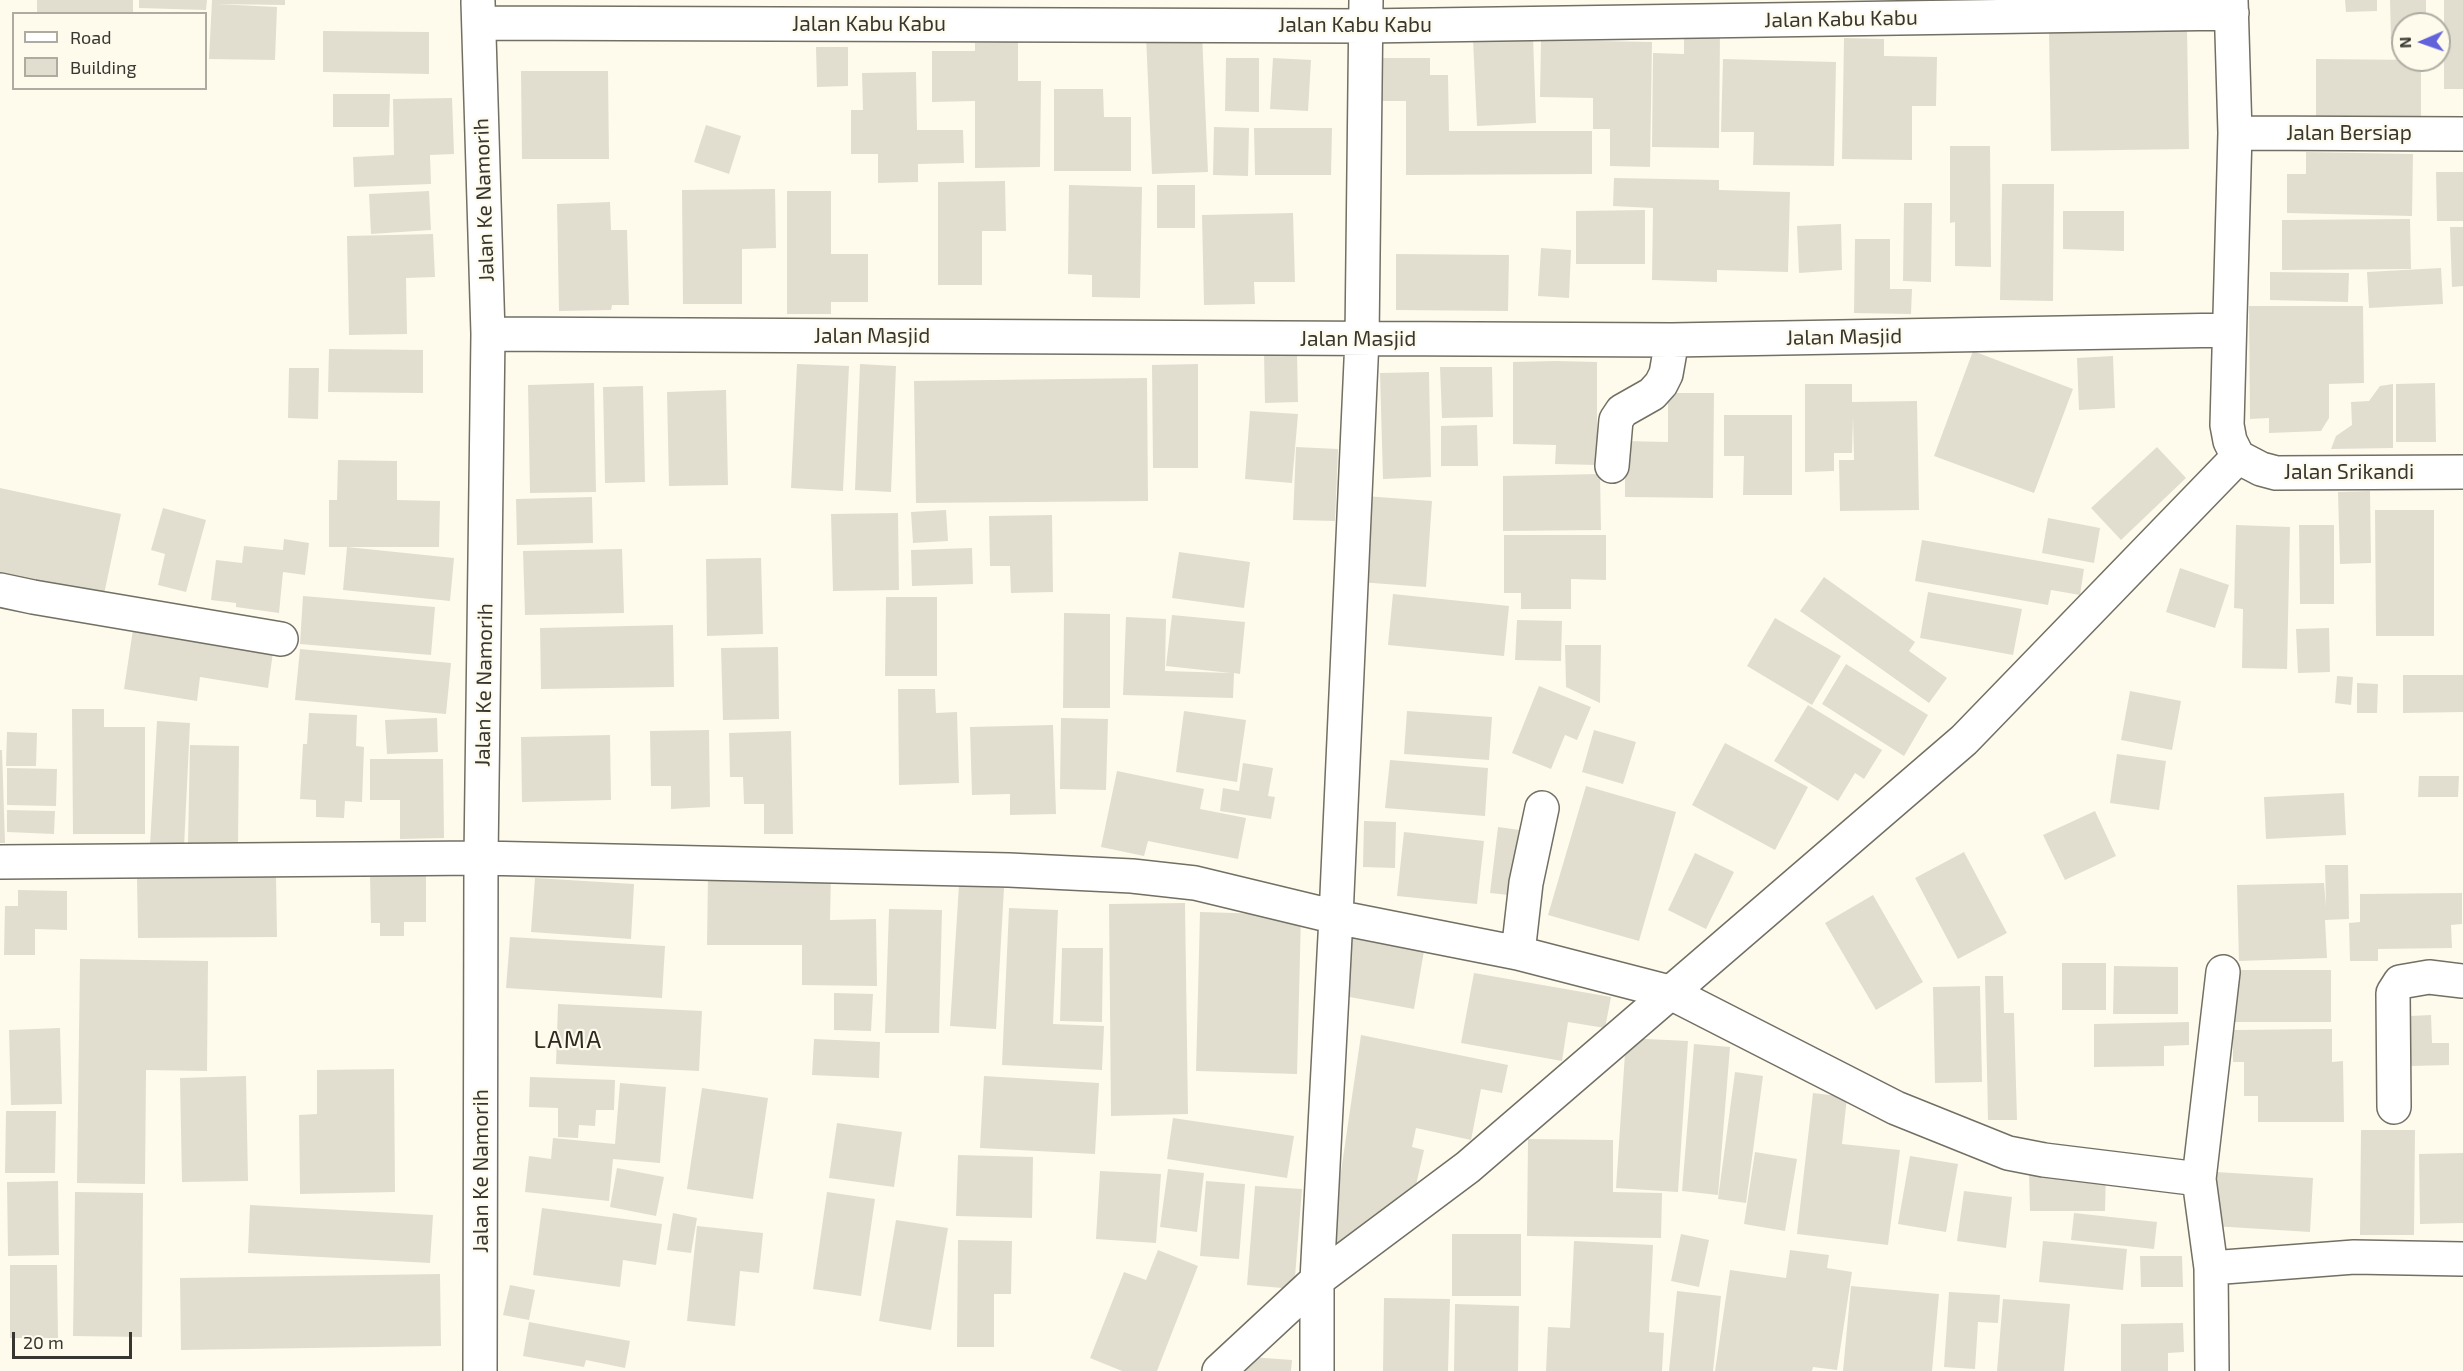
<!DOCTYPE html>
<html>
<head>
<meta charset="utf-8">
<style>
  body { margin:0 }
  #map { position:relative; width:2463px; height:1371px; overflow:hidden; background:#fefbed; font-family:"Exo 2",sans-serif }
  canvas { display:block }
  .legend { position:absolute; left:12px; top:12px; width:195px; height:78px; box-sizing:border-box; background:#fefbed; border:2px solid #aeaca1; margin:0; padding:8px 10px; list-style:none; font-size:18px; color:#373630 }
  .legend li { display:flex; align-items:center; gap:12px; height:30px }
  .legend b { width:30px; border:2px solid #aeaca1 }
  .north { position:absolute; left:2391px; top:12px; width:60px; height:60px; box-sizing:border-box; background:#fefbed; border:2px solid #aeaca1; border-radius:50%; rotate:268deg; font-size:16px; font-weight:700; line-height:24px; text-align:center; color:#373630 }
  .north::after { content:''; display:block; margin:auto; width:21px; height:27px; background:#6262db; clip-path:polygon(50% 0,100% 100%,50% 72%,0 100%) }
  .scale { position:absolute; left:12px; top:1332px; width:120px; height:27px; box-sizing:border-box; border:3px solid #373630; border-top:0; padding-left:8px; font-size:18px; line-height:21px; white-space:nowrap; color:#373630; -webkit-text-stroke:4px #fefbed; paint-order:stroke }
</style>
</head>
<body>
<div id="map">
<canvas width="2463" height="1371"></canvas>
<ul class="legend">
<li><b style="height:8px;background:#fff"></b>Road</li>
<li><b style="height:16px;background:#e1ded0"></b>Building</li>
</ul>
<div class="north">N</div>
<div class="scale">20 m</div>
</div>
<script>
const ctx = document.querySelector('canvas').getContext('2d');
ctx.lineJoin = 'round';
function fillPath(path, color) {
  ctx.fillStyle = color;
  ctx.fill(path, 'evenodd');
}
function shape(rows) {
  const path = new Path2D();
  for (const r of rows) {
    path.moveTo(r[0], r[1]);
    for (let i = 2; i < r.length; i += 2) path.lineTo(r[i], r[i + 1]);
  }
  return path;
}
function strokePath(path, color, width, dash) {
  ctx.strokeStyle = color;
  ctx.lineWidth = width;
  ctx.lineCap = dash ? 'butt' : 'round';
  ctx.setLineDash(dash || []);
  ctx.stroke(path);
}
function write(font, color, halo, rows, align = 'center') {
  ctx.font = font + ' "Exo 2",sans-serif';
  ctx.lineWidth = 4.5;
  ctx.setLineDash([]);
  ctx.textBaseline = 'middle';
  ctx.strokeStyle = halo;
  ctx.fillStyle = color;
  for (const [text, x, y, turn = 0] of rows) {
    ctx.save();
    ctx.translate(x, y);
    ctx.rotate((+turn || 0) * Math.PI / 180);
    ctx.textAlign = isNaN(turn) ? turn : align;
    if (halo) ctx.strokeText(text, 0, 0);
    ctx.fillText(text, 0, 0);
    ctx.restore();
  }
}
const building = shape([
  [37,0,133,0,133,12,37,12],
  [139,0,207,0,206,10,139,8],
  [212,0,285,0,285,5,216,4,277,7,275,60,209,59],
  [2345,0,2377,0,2377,11,2346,12],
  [2390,0,2426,0,2426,24,2403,24,2403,39,2391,39],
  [2444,0,2463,0,2463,89,2444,89],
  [2187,29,2189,149,2051,151,2049,32],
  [323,31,429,32,429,74,323,72],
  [1202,33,1208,172,1152,174,1146,35],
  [1684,33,1720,33,1719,148,1652,147,1653,53,1684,54],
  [1533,36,1536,123,1477,126,1473,39],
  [1844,38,1884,39,1884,56,1937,57,1936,106,1912,106,1912,160,1842,159],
  [1541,40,1652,42,1650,167,1610,166,1610,129,1593,129,1593,98,1540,97],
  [1018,42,1018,81,1041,81,1040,167,975,168,975,101,932,102,932,51,975,51,975,43],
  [816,47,848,47,848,86,817,87],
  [1226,58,1259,58,1259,112,1225,111],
  [1273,58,1311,60,1308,111,1270,109],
  [1381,58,1430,58,1430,75,1448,75,1449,131,1592,131,1592,174,1406,175,1406,101,1382,101],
  [1723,59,1836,62,1834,166,1753,165,1754,132,1721,132],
  [2316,59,2421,60,2421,121,2316,121],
  [521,71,608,71,609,159,522,159],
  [916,72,917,130,963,130,964,163,918,164,918,182,878,183,878,154,851,154,851,110,863,110,862,73],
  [1054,89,1103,89,1104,117,1131,117,1131,171,1054,171],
  [333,94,390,94,389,127,333,127],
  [452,98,454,154,430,155,431,184,354,187,353,157,394,155,393,99],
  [706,125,741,136,729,174,694,162],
  [1214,127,1249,128,1248,176,1213,175],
  [1254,128,1332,128,1331,175,1255,175],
  [1950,146,1990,146,1991,267,1955,266,1955,222,1950,223],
  [2306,152,2413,154,2412,216,2287,213,2287,174,2306,174],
  [2436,172,2463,172,2463,221,2437,221],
  [1614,178,1719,180,1719,190,1790,192,1788,272,1717,270,1717,282,1652,280,1653,208,1613,206],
  [1005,181,1006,231,982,231,982,285,938,285,938,182],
  [2002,184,2054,184,2053,301,2000,300],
  [1069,185,1142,187,1140,298,1092,297,1092,275,1068,274],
  [1157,185,1195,185,1195,228,1157,228],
  [775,189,776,248,742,249,742,304,683,304,682,190],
  [429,191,431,230,371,234,369,194],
  [787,191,831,191,831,254,868,254,868,302,831,302,831,314,787,314],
  [610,202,611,230,627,230,629,305,612,305,611,310,559,311,557,204],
  [1904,203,1932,203,1931,282,1903,281],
  [1645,210,1645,264,1576,264,1576,211],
  [2063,211,2124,211,2124,251,2063,249],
  [1293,213,1295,282,1254,282,1255,304,1204,305,1202,215],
  [2410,219,2411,269,2282,270,2282,220],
  [1841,224,1842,270,1799,273,1797,226],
  [2450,227,2463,227,2463,286,2452,287],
  [433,234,435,277,406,278,407,334,349,335,347,236],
  [1855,239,1890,239,1890,289,1912,289,1911,314,1854,313],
  [1541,248,1571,250,1569,298,1538,296],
  [1396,254,1509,255,1508,311,1396,310],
  [2441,268,2443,304,2369,308,2367,272],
  [2270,272,2349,273,2348,302,2270,300],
  [2249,306,2363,306,2364,383,2329,384,2329,418,2321,431,2269,433,2269,418,2250,419],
  [329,349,423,350,423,393,328,392],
  [1973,351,2073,389,2034,493,1934,456],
  [1264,353,1297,353,1298,402,1265,403],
  [2113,356,2115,408,2079,410,2077,358],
  [1555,361,1597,362,1597,465,1555,464,1556,445,1513,444,1513,362],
  [797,364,849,366,843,491,791,488],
  [860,364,896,366,891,492,855,490],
  [1198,364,1198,468,1153,468,1152,365],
  [1440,367,1492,367,1493,417,1442,418],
  [289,368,319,368,318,419,288,418],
  [1429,372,1431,477,1383,479,1380,373],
  [1147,378,1148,501,916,503,914,381],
  [594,383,596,492,530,493,528,385],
  [2435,383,2436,442,2396,442,2396,384],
  [1805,384,1852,384,1852,402,1917,401,1919,510,1840,511,1839,460,1854,460,1853,417,1852,453,1834,453,1834,471,1805,472],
  [2393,384,2393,448,2331,449,2336,436,2352,425,2351,402,2369,401,2380,386],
  [643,386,645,482,605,483,603,387],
  [726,390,728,485,669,486,667,392],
  [1668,393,1714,393,1713,498,1625,497,1625,441,1668,442],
  [1250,411,1298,414,1292,483,1245,479],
  [1724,415,1792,415,1792,495,1743,495,1744,456,1724,456],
  [1477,425,1478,466,1441,466,1441,426],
  [1296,447,1338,449,1335,521,1293,520],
  [2157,447,2186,478,2121,540,2091,508],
  [338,460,397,461,397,500,440,501,439,547,329,547,329,500,337,500],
  [1600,474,1601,530,1503,531,1503,476],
  [0,488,121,514,103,599,0,578],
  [2370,491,2371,563,2340,564,2338,492],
  [1365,496,1432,501,1426,587,1359,582],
  [592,497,593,543,517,545,516,499],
  [163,508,206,520,186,592,158,585,165,554,151,550],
  [946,510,948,541,913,543,911,512],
  [2375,510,2434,510,2434,636,2376,636],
  [898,513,899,590,833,591,831,514],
  [1052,515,1053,592,1011,593,1010,566,990,566,989,516],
  [2048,518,2100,528,2094,563,2042,553],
  [2236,525,2290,527,2287,669,2242,668,2243,609,2234,608],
  [2299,525,2334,525,2334,604,2300,604],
  [1504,535,1606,535,1606,580,1571,579,1571,609,1521,609,1521,593,1504,593],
  [284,539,309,543,305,575,283,572,279,613,236,607,236,603,211,600,216,560,242,563,244,546,283,550],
  [1922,540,2084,569,2080,595,2051,590,2048,605,1915,581],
  [347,547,454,558,450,601,343,590],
  [972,548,973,584,912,586,911,550],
  [622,549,624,613,525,615,523,551],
  [1179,552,1250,562,1244,608,1172,598],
  [761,558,763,634,707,636,706,559],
  [2180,568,2229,585,2215,628,2166,612],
  [1824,577,1915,642,1909,651,1947,678,1929,703,1800,611],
  [1928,592,2022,609,2013,655,1920,638],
  [1393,594,1509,606,1504,656,1388,645],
  [303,596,435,607,431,655,300,644],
  [886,597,937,597,937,676,885,676],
  [1064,613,1110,614,1110,708,1063,708],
  [1172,615,1245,622,1240,674,1234,673,1233,698,1123,695,1126,617,1166,619,1165,671,1231,673,1166,666],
  [1775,618,1841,656,1812,705,1747,666],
  [1517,620,1562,621,1561,661,1515,660],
  [134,623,274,645,268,688,200,677,197,701,124,689],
  [673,625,674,687,541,689,540,628],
  [2329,628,2330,672,2298,673,2296,629],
  [1565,645,1601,645,1600,703,1566,687],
  [778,647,779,719,723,720,721,648],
  [300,649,451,663,446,714,295,700],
  [1846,664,1928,715,1904,756,1822,704],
  [2403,675,2463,675,2463,712,2403,713],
  [2337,676,2353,677,2351,705,2335,703],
  [2357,683,2378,684,2377,713,2357,713],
  [1539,686,1591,707,1577,740,1565,735,1551,769,1512,753],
  [898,689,935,689,936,713,957,712,959,783,899,785],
  [2130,691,2181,701,2172,750,2121,740],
  [1808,705,1882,750,1864,779,1855,773,1838,801,1774,761],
  [72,709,104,709,104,727,145,727,145,834,73,834],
  [1184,711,1246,720,1237,782,1176,772],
  [1407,711,1492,717,1489,760,1404,754],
  [309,713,357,715,356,746,364,747,362,802,345,801,344,818,316,817,316,800,300,799,303,744,307,744],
  [437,718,438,752,387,754,385,720],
  [1061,718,1108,719,1106,790,1060,789],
  [157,721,190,723,184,847,150,845],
  [1053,725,1056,814,1010,815,1010,794,972,795,970,727],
  [709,730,710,807,671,809,671,786,651,786,650,731],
  [1594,730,1636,742,1623,784,1582,772],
  [791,731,793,834,764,834,764,804,744,804,743,777,730,777,729,733],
  [7,732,37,733,36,766,6,766],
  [610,735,611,800,522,802,521,737],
  [1725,743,1808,787,1775,850,1692,805],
  [190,745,239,746,238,845,188,844],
  [0,750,2,750,5,843,0,843],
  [2117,754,2166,761,2159,810,2110,803],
  [370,759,443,759,444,838,400,839,400,800,370,800],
  [1390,760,1488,768,1485,816,1385,808],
  [1243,763,1273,768,1268,796,1275,797,1271,819,1220,811,1223,788,1239,791],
  [7,768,57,769,56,806,7,805],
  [1117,771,1204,789,1200,809,1246,818,1238,859,1148,841,1144,856,1101,847],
  [2419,776,2459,776,2458,797,2418,797],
  [1586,786,1676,812,1639,941,1548,915],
  [2344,793,2346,835,2266,839,2264,797],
  [7,810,55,811,54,834,7,832],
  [2095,811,2116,856,2065,880,2043,835],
  [1364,821,1396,822,1395,868,1363,867],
  [1498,827,1527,831,1518,896,1490,893],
  [1404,832,1484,841,1477,904,1397,896],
  [1964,852,2007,933,1958,959,1915,878],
  [1695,853,1734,872,1706,929,1668,910],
  [2325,865,2348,865,2349,919,2325,920,2327,958,2239,961,2237,885,2324,883,2326,907],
  [831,873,830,920,876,919,877,986,802,985,802,945,707,945,708,874],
  [426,875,426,922,404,922,404,936,380,936,380,923,371,923,370,876],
  [276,876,277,937,138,938,137,878],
  [535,878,634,884,631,939,531,932],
  [959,885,1004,888,996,1029,950,1026],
  [18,890,67,891,67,930,35,929,35,955,4,955,5,906,18,906],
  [2462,893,2462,924,2451,925,2452,948,2378,949,2378,961,2350,961,2349,923,2360,922,2360,894],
  [1873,895,1923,982,1876,1010,1825,923],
  [1185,903,1188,1114,1111,1116,1109,904],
  [1009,908,1058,910,1053,1024,1104,1026,1102,1070,1002,1065],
  [889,909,942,910,939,1033,885,1033],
  [1200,912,1301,915,1297,1074,1196,1071],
  [510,937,665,946,662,998,506,988],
  [1349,938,1424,951,1414,1009,1339,995],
  [1062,948,1103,948,1102,1022,1060,1021],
  [80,959,208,961,207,1071,146,1070,145,1184,77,1183],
  [2062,963,2106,963,2106,1010,2062,1010],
  [2114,966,2178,967,2178,1014,2113,1014],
  [2230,970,2331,970,2331,1022,2231,1022],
  [1474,973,1611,997,1605,1028,1568,1022,1562,1061,1461,1043],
  [1985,976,2003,976,2004,1013,2014,1013,2017,1120,1988,1120],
  [1980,986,1982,1082,1935,1083,1933,987],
  [834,993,873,994,871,1031,834,1030],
  [558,1004,702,1011,699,1071,556,1064],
  [2431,1015,2432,1043,2449,1043,2449,1065,2410,1066,2410,1016],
  [2189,1022,2189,1045,2164,1046,2164,1066,2094,1067,2094,1024],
  [60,1028,62,1104,11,1105,9,1030],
  [2332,1029,2332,1062,2343,1061,2344,1122,2258,1122,2258,1096,2244,1096,2244,1062,2233,1062,2233,1030],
  [1361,1035,1508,1065,1502,1093,1481,1089,1471,1140,1416,1128,1412,1147,1424,1150,1416,1185,1349,1246,1331,1240],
  [1626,1038,1688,1041,1678,1192,1616,1188],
  [814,1039,880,1042,879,1078,812,1075],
  [1694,1044,1730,1047,1718,1195,1682,1191],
  [394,1069,395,1192,300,1194,299,1115,317,1114,317,1070],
  [1735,1072,1763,1076,1746,1203,1718,1199],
  [246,1076,248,1181,182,1182,180,1078],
  [984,1076,1099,1083,1095,1154,980,1148],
  [530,1077,615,1080,614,1110,596,1110,595,1126,579,1125,578,1138,558,1137,558,1108,529,1107],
  [620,1083,666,1087,660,1163,613,1159,609,1201,525,1192,529,1156,551,1159,553,1138,615,1144],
  [702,1088,768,1098,753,1199,687,1189],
  [1813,1093,1847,1097,1842,1144,1900,1150,1888,1245,1797,1234],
  [6,1111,56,1111,55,1173,5,1173],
  [1173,1118,1294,1136,1287,1178,1167,1159],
  [837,1123,902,1132,894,1187,829,1178],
  [2361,1130,2415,1130,2414,1235,2360,1235],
  [1528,1139,1613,1140,1613,1192,1662,1193,1661,1238,1527,1236],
  [1755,1152,1797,1159,1785,1231,1744,1224],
  [2463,1153,2463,1223,2420,1224,2419,1154],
  [958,1155,1033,1157,1032,1218,956,1216],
  [1910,1156,1958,1164,1946,1232,1898,1224],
  [617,1168,664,1177,656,1216,610,1207],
  [1168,1169,1204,1173,1197,1232,1160,1227],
  [1100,1171,1161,1174,1156,1243,1096,1239],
  [2029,1171,2106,1171,2105,1211,2030,1211],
  [2216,1172,2313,1178,2310,1232,2213,1226],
  [58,1181,59,1255,8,1256,7,1182],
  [1206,1181,1245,1184,1239,1259,1200,1256],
  [1255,1186,1302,1189,1294,1289,1247,1285],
  [1964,1191,2012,1197,2006,1248,1957,1241],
  [75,1192,143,1193,142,1337,73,1336],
  [827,1192,875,1199,861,1296,813,1289],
  [250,1205,433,1215,430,1263,248,1253],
  [542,1208,662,1224,656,1265,623,1260,620,1287,533,1275],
  [673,1213,697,1218,691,1253,667,1250],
  [2074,1213,2157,1222,2154,1249,2071,1240],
  [896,1220,948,1228,931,1330,879,1321],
  [697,1226,763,1233,759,1273,740,1271,735,1326,687,1321],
  [1452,1234,1521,1234,1521,1296,1452,1296],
  [1681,1234,1709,1240,1699,1287,1671,1281],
  [958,1240,1012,1241,1011,1294,994,1294,994,1347,957,1347],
  [1574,1241,1653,1245,1649,1332,1664,1333,1662,1371,1546,1371,1548,1327,1570,1328],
  [2043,1241,2127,1249,2123,1290,2039,1282],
  [1158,1250,1198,1266,1157,1371,1122,1371,1090,1358,1124,1272,1146,1280],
  [1790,1250,1829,1255,1827,1268,1852,1272,1837,1370,1813,1367,1812,1371,1715,1371,1730,1270,1786,1278],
  [2140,1256,2182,1256,2183,1287,2141,1287],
  [10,1265,57,1265,58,1338,10,1338],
  [440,1274,441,1346,181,1350,180,1278],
  [510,1285,535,1290,529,1320,503,1315],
  [1851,1286,1939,1294,1932,1371,1843,1371],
  [1677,1291,1721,1296,1713,1371,1669,1371],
  [1949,1292,2000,1295,1998,1323,1978,1322,1975,1369,1944,1367],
  [1384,1298,1450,1299,1448,1371,1383,1371],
  [2003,1299,2070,1304,2064,1371,1997,1371],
  [1455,1304,1519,1306,1518,1371,1454,1371],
  [529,1322,630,1341,625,1368,586,1360,584,1367,523,1356],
  [2183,1323,2184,1352,2168,1353,2168,1371,2121,1371,2121,1324],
  [1237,1356,1292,1360,1291,1371,1236,1371]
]);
const minor = shape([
  [478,2,488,334,481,858,480,1371],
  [479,23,1365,26,2232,13],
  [2235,133,2463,134],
  [488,334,1672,340,2229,330],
  [2238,457,2261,469,2276,473,2463,472],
  [1612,466,1616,420,1622,411,1652,394,1661,384,1666,374,1672,340],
  [0,590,33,597,281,639],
  [0,862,481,858,1009,870,1132,876,1195,883,1336,917,1518,953,1669,992,1896,1108,2008,1153,2044,1160,2199,1179],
  [1518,953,1526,883,1542,808],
  [2394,1107,2393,993,2400,982,2429,977,2463,981],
  [2211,1268,2354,1257,2463,1259],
  [1219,1371,1317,1280,1468,1167,1964,740,2238,457,2230,441,2227,425,2235,133,2231,0],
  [1317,1371,1317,1280,1336,917,1362,339,1366,0],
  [2212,1371,2211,1268,2199,1179,2223,972]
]);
const streetNames = [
  ["Jalan Kabu Kabu",1841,19,-1],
  ["Jalan Kabu Kabu",869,24],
  ["Jalan Kabu Kabu",1355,25],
  ["Jalan Bersiap",2349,133],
  ["Jalan Ke Namorih",484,200,-92],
  ["Jalan Masjid",872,336],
  ["Jalan Masjid",1844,337,-1],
  ["Jalan Masjid",1358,339],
  ["Jalan Srikandi",2349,472],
  ["Jalan Ke Namorih",484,685,-89],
  ["Jalan Ke Namorih",481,1171,-90]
];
const quarterNames = [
  ["LAMA",568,1040]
];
fillPath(building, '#e1ded0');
strokePath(minor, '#726f63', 36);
strokePath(minor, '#fff', 33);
write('21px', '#373630', '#fefbed', streetNames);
ctx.letterSpacing = '1.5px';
write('24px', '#2d2b20', '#fefbed', quarterNames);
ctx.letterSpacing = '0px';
</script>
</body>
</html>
